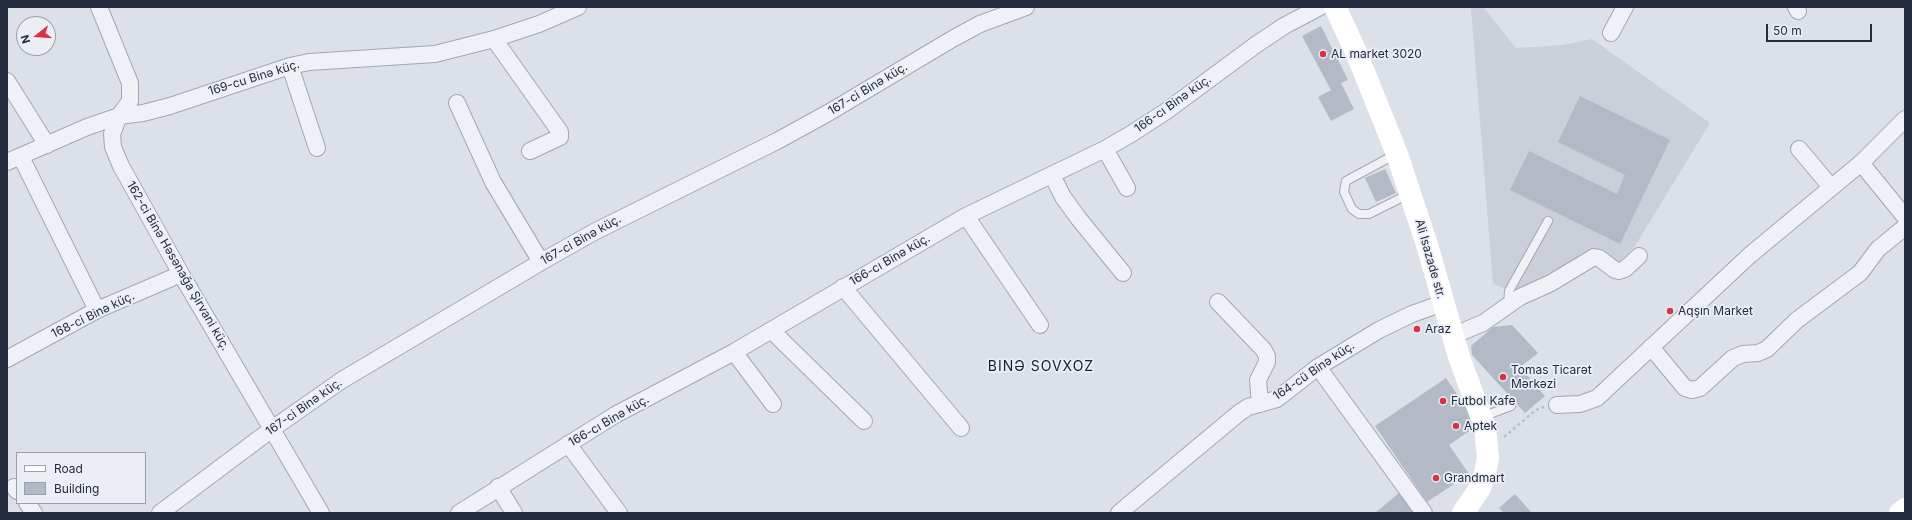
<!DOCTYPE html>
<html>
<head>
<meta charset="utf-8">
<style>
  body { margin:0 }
  #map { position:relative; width:1912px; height:520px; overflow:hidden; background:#dce0e8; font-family:Inter,sans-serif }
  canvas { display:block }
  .frame { position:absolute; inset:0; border:8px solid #242d3f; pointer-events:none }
  .legend { position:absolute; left:16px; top:452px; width:130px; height:52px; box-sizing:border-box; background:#ebeff5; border:1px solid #9ba1ac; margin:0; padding:5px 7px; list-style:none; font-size:12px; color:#242d3f }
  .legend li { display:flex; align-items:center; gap:8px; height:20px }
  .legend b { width:20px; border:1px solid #9ba1ac }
  .north { position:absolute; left:16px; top:16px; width:40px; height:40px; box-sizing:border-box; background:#ebeff5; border:1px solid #9ba1ac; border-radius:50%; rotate:253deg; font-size:11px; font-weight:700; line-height:16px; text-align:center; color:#242d3f }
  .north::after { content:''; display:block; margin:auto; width:14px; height:18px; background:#da3346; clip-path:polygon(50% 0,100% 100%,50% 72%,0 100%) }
  .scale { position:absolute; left:1766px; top:24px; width:106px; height:18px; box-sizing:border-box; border:2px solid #242d3f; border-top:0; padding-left:5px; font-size:12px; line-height:14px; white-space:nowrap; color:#242d3f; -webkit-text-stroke:3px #ebeff5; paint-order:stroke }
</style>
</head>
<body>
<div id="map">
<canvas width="1912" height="520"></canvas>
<div class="frame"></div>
<ul class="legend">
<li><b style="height:5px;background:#fff"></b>Road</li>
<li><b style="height:11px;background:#b3b9c5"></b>Building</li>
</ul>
<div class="north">N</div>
<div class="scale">50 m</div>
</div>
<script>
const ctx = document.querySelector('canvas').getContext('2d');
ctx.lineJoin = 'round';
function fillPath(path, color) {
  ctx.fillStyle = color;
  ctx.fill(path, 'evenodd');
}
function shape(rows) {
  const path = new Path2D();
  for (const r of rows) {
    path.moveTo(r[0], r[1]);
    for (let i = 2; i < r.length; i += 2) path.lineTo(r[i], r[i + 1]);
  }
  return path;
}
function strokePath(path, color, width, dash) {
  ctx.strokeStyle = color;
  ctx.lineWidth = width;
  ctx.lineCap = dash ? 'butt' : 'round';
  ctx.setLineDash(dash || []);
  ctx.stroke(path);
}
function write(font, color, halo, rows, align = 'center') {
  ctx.font = font + ' Inter,sans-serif';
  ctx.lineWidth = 3.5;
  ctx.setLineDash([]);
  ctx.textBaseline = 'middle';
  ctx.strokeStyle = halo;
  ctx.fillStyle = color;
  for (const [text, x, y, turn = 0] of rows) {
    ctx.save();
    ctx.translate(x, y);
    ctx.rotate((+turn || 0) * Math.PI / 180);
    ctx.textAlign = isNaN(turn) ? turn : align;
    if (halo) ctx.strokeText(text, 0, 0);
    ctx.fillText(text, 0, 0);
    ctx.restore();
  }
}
const built = shape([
  [1483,7,1516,48,1564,45,1592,39,1710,123,1635,246,1616,265,1595,249,1548,276,1516,292,1493,284,1471,8]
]);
const building = shape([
  [1321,26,1348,80,1341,83,1354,109,1331,121,1318,97,1331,90,1302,36],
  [1580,96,1670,140,1620,244,1510,190,1529,151,1617,194,1625,175,1558,142],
  [1385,169,1396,193,1376,202,1365,178],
  [1512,325,1538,353,1520,367,1545,396,1525,413,1472,355,1471,346,1493,327],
  [1446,378,1478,425,1449,445,1469,474,1427,502,1375,426],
  [1399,493,1415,513,1375,513],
  [1515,494,1532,513,1504,513,1499,508]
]);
const path = shape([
  [1504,437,1536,410,1544,407]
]);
const lane = shape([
  [1396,154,1346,181,1344,192,1352,209,1359,214,1369,214,1409,194],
  [1508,306,1509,291,1548,221],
  [1482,417,1511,406]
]);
const street = shape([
  [99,7,130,83,130,101,119,116,112,134,113,147,121,166,181,274,321,513],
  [1796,7,1798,11],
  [1611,33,1625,7],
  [494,39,560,132,560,137,530,151],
  [290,66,317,148],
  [7,81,47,145],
  [457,103,493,182,541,262],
  [1105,149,1127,188],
  [1799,149,1831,187],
  [21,157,97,310],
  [7,162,87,127,119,116,143,113,170,106,290,66,309,62,435,54,494,39,539,24,578,7],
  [1861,163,1905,217],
  [1052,175,1063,197,1079,219,1123,273],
  [966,216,1040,325],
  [843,287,961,428],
  [1218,302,1263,349,1267,356,1267,362,1258,380,1260,404],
  [771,330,864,421],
  [1452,336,1483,323,1520,297,1551,283,1594,257,1599,258,1615,270,1619,271,1625,269,1639,256],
  [1651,347,1685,388,1692,390,1700,388,1733,358,1743,354,1758,353,1767,349,1797,320,1860,273,1878,249,1905,227],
  [734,352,773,404],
  [7,359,97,310,181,274],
  [1318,367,1424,513],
  [1557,405,1580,404,1597,398,1750,255,1861,163,1905,119],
  [568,444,619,513],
  [14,487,17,491],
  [498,487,514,513],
  [27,503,34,513],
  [160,513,272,429,342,380,541,262,594,232,777,141,828,113,954,38,980,24,1026,7],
  [459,513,615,415,734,352,966,216,1105,149,1131,134,1165,112,1257,44,1284,26,1320,7],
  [1119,513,1239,413,1248,407,1277,399,1318,367,1379,330,1412,314,1443,303]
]);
const secondary = shape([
  [1335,7,1356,52,1397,154,1428,248,1459,357,1485,427,1488,458,1485,473,1480,488,1463,513],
  [1900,513,1905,509]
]);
const markers = [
  [1323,54,4,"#da3346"],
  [1670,311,4,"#da3346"],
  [1417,329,4,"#da3346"],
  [1503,377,4,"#da3346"],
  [1443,401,4,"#da3346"],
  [1456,426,4,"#da3346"],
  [1436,478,4,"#da3346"]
];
const poiNames = [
  ["AL market 3020",1331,54],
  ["Aqşın Market",1678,311],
  ["Araz",1425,329],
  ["Tomas Ticarət",1511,370],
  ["Mərkəzi",1511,384],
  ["Futbol Kafe",1451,401],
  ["Aptek",1464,426],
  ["Grandmart",1444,478]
];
const streetNames = [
  ["169-cu Binə küç.",254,78,-17],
  ["167-ci Binə küç.",868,89,-31],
  ["166-cı Binə küç.",1173,104,-35],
  ["167-ci Binə küç.",581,240,-29],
  ["Ali Isazade str.",1430,259,74],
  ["166-cı Binə küç.",890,260,-30],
  ["162-ci Binə Həsənağa Şirvani küç.",178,266,60],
  ["168-ci Binə küç.",93,315,-26],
  ["164-cü Binə küç.",1314,371,-34],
  ["167-ci Binə küç.",304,407,-35],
  ["166-cı Binə küç.",609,421,-30]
];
const quarterNames = [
  ["BINƏ SOVXOZ",1041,367]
];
fillPath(built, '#cacfda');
fillPath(building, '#b3b9c5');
strokePath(lane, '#a1a7b2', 10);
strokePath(street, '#a1a7b2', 18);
strokePath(path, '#babec6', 2.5, [3, 3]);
strokePath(lane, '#eff1f6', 8);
strokePath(street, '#eff1f6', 16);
strokePath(secondary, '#fff', 22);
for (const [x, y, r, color] of markers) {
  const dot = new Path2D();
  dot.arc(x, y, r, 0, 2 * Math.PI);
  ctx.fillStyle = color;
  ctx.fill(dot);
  strokePath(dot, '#ebeff5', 1.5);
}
write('12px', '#242d3f', '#ebeff5', poiNames, 'left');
write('12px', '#242d3f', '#ebeff5', streetNames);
ctx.letterSpacing = '1px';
write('14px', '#171e30', '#ebeff5', quarterNames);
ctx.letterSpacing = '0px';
</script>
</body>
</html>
